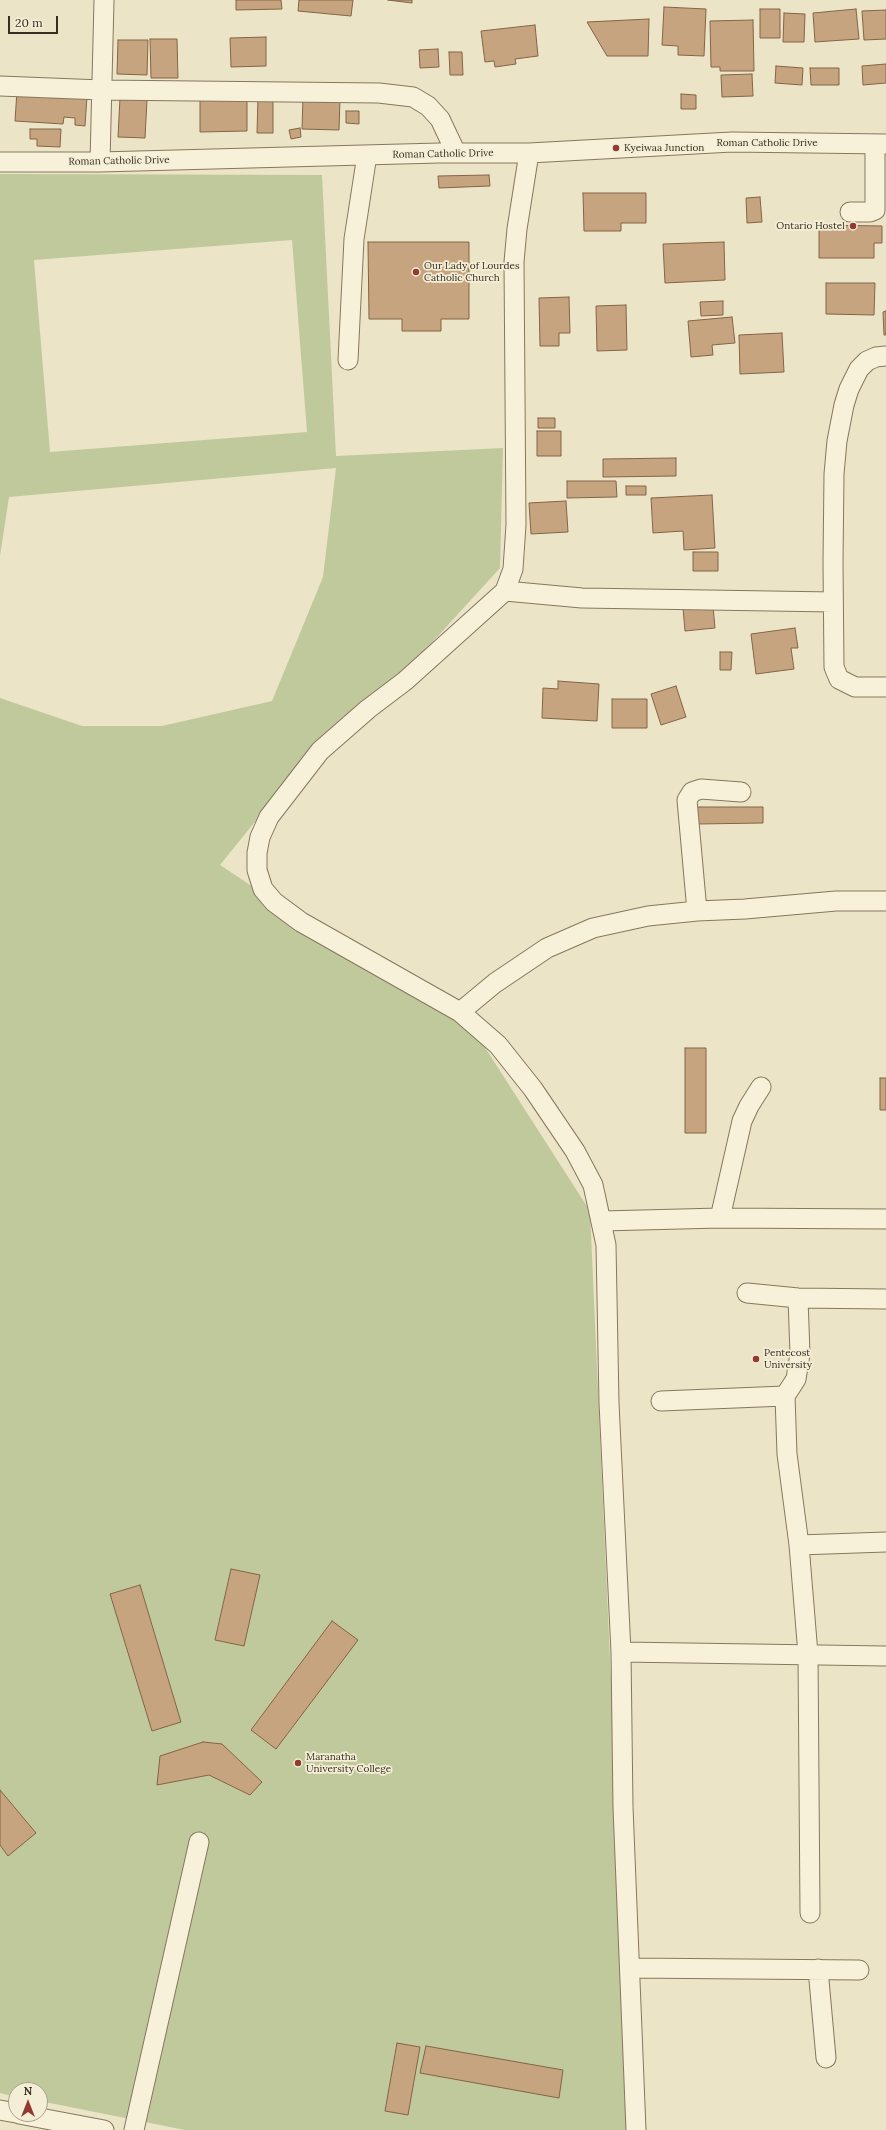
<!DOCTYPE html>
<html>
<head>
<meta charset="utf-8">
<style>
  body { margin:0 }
  #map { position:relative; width:886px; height:2130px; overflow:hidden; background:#ece4c7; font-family:Lora,serif }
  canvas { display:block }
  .north { position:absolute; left:8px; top:2082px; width:40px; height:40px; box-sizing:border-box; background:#f4eed7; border:1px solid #a9a18e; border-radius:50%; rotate:0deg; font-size:11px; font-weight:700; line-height:16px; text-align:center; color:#382e20 }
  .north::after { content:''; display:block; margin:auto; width:14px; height:18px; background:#923a31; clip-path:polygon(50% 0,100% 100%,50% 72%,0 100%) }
  .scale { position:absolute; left:8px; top:16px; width:50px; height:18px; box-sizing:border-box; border:2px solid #382e20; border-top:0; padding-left:5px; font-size:12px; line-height:14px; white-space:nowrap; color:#382e20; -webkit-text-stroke:3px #f4eed7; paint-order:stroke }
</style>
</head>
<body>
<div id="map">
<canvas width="886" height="2130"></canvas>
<div class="north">N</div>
<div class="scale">20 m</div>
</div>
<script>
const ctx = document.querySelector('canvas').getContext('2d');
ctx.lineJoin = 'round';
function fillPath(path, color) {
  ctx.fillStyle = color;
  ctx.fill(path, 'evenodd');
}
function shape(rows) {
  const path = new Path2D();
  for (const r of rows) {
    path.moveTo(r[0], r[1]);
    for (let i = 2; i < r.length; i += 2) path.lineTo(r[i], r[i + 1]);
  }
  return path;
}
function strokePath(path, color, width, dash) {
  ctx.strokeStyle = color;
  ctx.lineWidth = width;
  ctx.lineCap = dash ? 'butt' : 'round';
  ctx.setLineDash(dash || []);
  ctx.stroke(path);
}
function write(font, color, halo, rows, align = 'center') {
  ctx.font = font + ' Lora,serif';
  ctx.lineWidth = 3.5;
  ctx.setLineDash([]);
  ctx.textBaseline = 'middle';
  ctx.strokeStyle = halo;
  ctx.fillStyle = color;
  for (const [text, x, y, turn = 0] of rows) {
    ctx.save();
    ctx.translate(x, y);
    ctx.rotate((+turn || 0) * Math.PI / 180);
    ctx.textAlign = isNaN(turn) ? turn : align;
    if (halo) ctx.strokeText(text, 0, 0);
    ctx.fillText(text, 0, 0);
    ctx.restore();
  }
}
const green = shape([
  [0,174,322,175,336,456,503,448,500,568,407,670,321,740,220,865,477,1035,590,1211,631,2130,185,2130,40,2101,40,2090,16,2090,16,2097,0,2093,0,698,82,726,162,726,272,701,323,577,336,468,9,497,0,556],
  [292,240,307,432,50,452,34,260]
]);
const building = shape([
  [236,0,281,0,282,9,236,10,236,0],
  [299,0,353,0,351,16,298,11,299,0],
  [388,0,412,0,412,3,388,0],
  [664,7,706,9,704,56,678,55,678,46,662,45,664,7],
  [760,9,780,9,780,38,760,38,760,9],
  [856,9,859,39,815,42,813,13,856,9],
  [886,10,886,39,864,40,862,11,886,10],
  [784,13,805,14,804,42,783,42,784,13],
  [649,19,648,56,607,56,587,22,649,19],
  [753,20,754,71,720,71,720,67,711,67,710,21,753,20],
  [535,25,538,56,515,59,516,64,495,67,494,61,485,62,481,31,535,25],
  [266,37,266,66,231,67,230,38,266,37],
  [150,39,177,39,178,78,151,78,150,39],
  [118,40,148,40,147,75,117,74,118,40],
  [438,49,439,67,420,68,419,50,438,49],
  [449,52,462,52,463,75,450,75,449,52],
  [886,64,886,83,863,85,862,66,886,64],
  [776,66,803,68,802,85,775,83,776,66],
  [810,68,839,68,839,85,811,85,810,68],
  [752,74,753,96,722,97,721,75,752,74],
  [17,91,87,96,85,126,75,125,75,118,64,117,63,124,15,121,17,91],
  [681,94,696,95,696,109,681,109,681,94],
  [258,97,273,97,273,133,257,133,258,97],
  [303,97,340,98,339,130,302,129,303,97],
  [120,98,147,100,145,138,118,137,120,98],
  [247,99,247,131,200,132,200,100,247,99],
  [346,111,359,111,359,124,346,123,346,111],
  [300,128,301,137,291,139,289,130,300,128],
  [30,129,61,129,60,147,37,146,37,139,30,139,30,129],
  [489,175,490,186,439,188,438,176,489,175],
  [583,193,646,193,646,223,621,223,621,231,584,231,583,193],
  [760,197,762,222,747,223,746,198,760,197],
  [819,225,882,226,882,243,874,243,874,258,819,258,819,225],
  [368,242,469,242,469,319,441,319,441,331,402,331,402,319,369,319,368,242],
  [724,242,725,280,665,283,663,244,724,242],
  [826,283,875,283,874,315,826,314,826,283],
  [569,297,570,333,559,333,559,346,540,346,539,298,569,297],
  [723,301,723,315,701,316,700,302,723,301],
  [626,305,627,350,597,351,596,306,626,305],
  [886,311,886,335,884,335,883,312,886,311],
  [732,317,735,343,712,345,713,355,691,357,688,321,732,317],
  [782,333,784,372,740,374,739,335,782,333],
  [538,418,555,418,555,428,538,428,538,418],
  [537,431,561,431,561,456,537,456,537,431],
  [676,458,676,476,603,477,603,459,676,458],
  [567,481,616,481,617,497,567,498,567,481],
  [626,486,646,486,646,495,626,495,626,486],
  [712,495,715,548,684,550,683,531,653,533,651,498,712,495],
  [566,501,568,532,531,534,529,503,566,501],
  [693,552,718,552,718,571,693,571,693,552],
  [713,606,715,628,685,631,683,608,713,606],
  [795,628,798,648,791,648,794,669,756,674,751,634,795,628],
  [720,652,732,652,731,670,720,670,720,652],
  [558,681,599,684,597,721,542,718,543,688,558,689,558,681],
  [676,686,686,717,661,725,651,694,676,686],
  [612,699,647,699,647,728,612,728,612,699],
  [697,807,763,807,763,823,698,824,697,807],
  [685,1048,706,1048,706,1133,685,1133,685,1048],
  [880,1078,886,1078,886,1110,880,1110,880,1078],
  [231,1569,260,1575,244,1646,215,1640,231,1569],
  [140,1585,181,1722,152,1731,110,1594,140,1585],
  [332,1621,358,1640,276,1749,251,1730,332,1621],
  [203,1742,222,1744,262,1782,250,1795,209,1775,157,1785,160,1756,203,1742],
  [0,1790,36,1833,8,1856,0,1845,0,1790],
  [397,2043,420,2047,408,2115,385,2111,397,2043],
  [426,2046,563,2070,559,2098,420,2073,426,2046]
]);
const minor = shape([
  [0,86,102,90,379,93,413,97,428,106,440,119,456,153],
  [529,153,517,229,514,262,516,525,513,569,505,591,405,681,368,709,320,751,269,817,260,837,257,853,257,870,263,889,274,902,301,922,460,1012,498,1045,533,1089,575,1151,593,1185,606,1245,609,1403,621,1652,623,1807,636,2130],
  [0,162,100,162,439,153,529,153,732,142,886,144],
  [100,162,104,0],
  [850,212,870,212,875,210,875,144],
  [886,356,876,357,867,361,859,369,849,389,844,405,837,441,834,474,833,562,834,667,839,679,855,687,886,687],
  [348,360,354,239,367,155],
  [505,591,582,598,833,602],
  [697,911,687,800,692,792,701,789,741,792],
  [460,1012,495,983,547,948,593,928,648,916,697,911,745,909,836,901,886,901],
  [720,1218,742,1121,749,1106,761,1087],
  [602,1221,720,1218,886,1219],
  [747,1293,798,1298,886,1299],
  [798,1298,800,1354,796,1379,785,1396,787,1454,799,1545,808,1654,810,1913],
  [661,1401,785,1396],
  [799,1545,886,1542],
  [621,1652,886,1656],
  [631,1968,859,1970],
  [818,1969,826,2058],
  [0,2110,16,2113],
  [19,2114,104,2130],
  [134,2130,199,1842]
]);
const markers = [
  [616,148,4,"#923a31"],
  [853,226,4,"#923a31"],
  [416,272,4,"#923a31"],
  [756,1359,4,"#923a31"],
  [298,1763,4,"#923a31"]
];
const streetNames = [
  ["Roman Catholic Drive",767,143],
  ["Roman Catholic Drive",443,154,-1],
  ["Roman Catholic Drive",119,161,-1]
];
const poiNames = [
  ["Kyeiwaa Junction",624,148],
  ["Ontario Hostel",845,226,"right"],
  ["Our Lady of Lourdes",424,266],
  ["Catholic Church",424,278],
  ["Pentecost",764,1353],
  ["University",764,1365],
  ["Maranatha",306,1757],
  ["University College",306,1769]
];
fillPath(green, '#c0c99c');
fillPath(building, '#c7a480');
strokePath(building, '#846445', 1);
strokePath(minor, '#86775e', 21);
strokePath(minor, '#f7f1da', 19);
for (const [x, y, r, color] of markers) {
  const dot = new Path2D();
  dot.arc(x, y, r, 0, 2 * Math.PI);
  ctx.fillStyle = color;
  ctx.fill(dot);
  strokePath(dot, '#f4eed7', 1.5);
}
write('10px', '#382e20', '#f4eed7', streetNames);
write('10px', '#382e20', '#f4eed7', poiNames, 'left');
</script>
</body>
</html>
